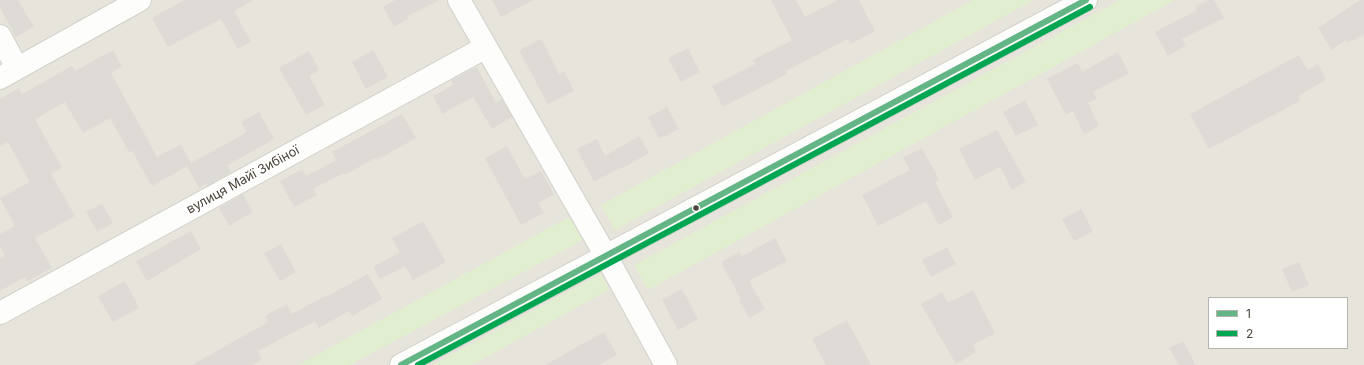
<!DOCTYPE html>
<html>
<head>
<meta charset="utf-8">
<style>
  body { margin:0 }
  #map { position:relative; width:1364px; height:365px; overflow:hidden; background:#f4f2ee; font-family:Inter,sans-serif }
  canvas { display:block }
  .legend { position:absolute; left:1208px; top:297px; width:140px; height:52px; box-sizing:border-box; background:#fff; border:1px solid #b7b4b0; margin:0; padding:5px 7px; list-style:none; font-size:12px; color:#4b4439 }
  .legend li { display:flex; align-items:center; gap:8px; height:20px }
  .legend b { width:20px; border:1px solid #b7b4b0 }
</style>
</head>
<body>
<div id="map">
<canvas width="1364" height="365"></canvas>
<ul class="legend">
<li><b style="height:5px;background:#64b586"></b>1</li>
<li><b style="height:5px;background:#00a651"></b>2</li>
</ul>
</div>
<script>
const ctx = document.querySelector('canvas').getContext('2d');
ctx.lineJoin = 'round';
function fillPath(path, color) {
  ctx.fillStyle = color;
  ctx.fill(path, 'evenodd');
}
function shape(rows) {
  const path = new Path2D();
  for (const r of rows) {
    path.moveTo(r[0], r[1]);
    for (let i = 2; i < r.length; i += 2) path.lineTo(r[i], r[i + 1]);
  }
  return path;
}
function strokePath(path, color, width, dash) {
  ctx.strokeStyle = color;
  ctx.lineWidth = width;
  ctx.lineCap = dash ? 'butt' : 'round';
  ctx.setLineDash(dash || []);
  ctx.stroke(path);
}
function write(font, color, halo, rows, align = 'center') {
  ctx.font = font + ' Inter,sans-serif';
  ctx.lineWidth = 3;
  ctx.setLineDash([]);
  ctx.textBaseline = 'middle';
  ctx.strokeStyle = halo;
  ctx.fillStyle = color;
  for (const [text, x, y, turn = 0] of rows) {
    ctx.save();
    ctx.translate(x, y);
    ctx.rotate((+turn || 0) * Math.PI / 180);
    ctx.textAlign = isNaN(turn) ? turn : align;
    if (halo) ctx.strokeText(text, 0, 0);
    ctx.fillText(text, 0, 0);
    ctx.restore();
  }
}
const residential = shape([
  [0,0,1364,0,1364,365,0,365],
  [1209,298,1347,298,1347,348,1209,348]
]);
const green = shape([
  [973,0,1034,0,615,230,601,205],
  [1120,0,1175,0,648,290,634,265],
  [569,217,583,240,350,365,298,365],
  [601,274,609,290,472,365,432,365]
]);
const building = shape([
  [0,0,18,0,34,27,16,37,0,8],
  [184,0,254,0,234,11,251,42,238,49,221,19,168,47,152,18],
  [395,0,440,0,407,16,408,19,394,27,383,7],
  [492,0,534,0,501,17],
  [771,0,796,0,805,17,839,0,859,0,875,31,850,44,848,39,786,71,787,74,723,107,712,86,755,64,753,60,792,40],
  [1208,0,1214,0,1224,18,1182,39,1186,46,1168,56,1155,32,1197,10,1195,6],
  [1360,0,1364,0,1364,34,1348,43,1346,40,1332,50,1318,28],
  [541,39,559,74,564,71,574,91,548,104,519,50],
  [688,48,700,72,681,82,668,58],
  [113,50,122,67,111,73,157,157,181,144,191,163,247,132,241,122,259,112,274,139,228,165,231,172,207,186,206,184,199,188,187,166,152,186,132,151,129,152,110,118,83,133,65,102,35,119,62,168,51,174,75,216,35,238,52,268,28,281,25,277,0,291,0,259,5,256,0,246,0,234,15,226,0,198,30,182,8,142,0,146,0,99,19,88,22,94,72,66,75,71],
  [373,50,388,77,366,89,352,62],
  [309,51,319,70,309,76,325,105,306,115,279,68],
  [1118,52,1129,73,1093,92,1097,99,1088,103,1099,126,1084,134,1073,111,1066,115,1047,79,1078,63,1082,72],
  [1299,55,1308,70,1318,64,1326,80,1298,96,1300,101,1209,149,1190,114],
  [477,67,496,103,502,99,512,117,492,129,473,97,442,114,433,96,453,85,451,80],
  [1025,100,1038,125,1016,136,1003,112],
  [667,107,679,129,659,139,648,117],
  [402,114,416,138,377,160,375,158,345,175,343,173,313,189,317,195,294,207,280,181,302,169,306,176,336,160,332,152],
  [997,130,1026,182,1012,190,1000,167,975,180,959,149],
  [639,136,649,153,623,168,622,167,594,182,577,149,597,139,605,156],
  [507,146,525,179,541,171,554,195,538,203,544,213,521,225,485,158],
  [922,148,939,180,935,182,953,217,939,225,926,201,878,226,862,195,910,170,903,158],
  [243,194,253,212,229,226,219,208],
  [102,204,113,223,97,232,86,212],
  [1081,209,1093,231,1074,241,1062,219],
  [423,221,446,262,413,280,405,266,380,279,373,267,400,252,392,238],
  [191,231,201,249,147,281,136,261],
  [775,238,787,261,749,281,765,309,749,318,739,300,741,299,721,262,739,252,742,256],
  [281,244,296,272,280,281,264,253],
  [947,247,956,264,931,277,922,260],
  [1299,262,1309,285,1292,292,1282,269],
  [368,274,382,299,352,316,349,311,319,328,315,321,258,351,262,359,252,365,192,365,268,322,265,316,287,304,292,314,326,296,326,297],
  [125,281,139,308,113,322,98,296],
  [682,289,698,319,678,330,662,300],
  [973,290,995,333,973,345,976,352,956,364,921,304,942,292,948,303],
  [847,320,871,365,826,365,812,339],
  [604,332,617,355,599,365,545,365],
  [1183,341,1196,365,1179,365,1169,348]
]);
const minor = shape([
  [459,0,606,256,666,365],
  [0,36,17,68],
  [0,78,140,0],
  [0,313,486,47],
  [401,365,1086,0]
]);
const bus1 = shape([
  [401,365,1086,0]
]);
const bus2 = shape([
  [418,365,1090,7]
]);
const markers = [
  [696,208,3.5,"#4b4439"]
];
const streetNames = [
  ["вулиця Майї Зибіної",243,180,-29]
];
fillPath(residential, '#e7e4dc');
fillPath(green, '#e1eecf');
fillPath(building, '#dedbd6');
strokePath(minor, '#d2d0cb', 24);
strokePath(minor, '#fdfdfc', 22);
strokePath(bus1, '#64b586', 6);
strokePath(bus2, '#00a651', 6);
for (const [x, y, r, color] of markers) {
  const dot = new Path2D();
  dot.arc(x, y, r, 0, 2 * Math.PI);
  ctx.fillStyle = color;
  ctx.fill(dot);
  strokePath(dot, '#fff', 1.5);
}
write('13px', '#4b4439', '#fff', streetNames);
</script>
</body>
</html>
